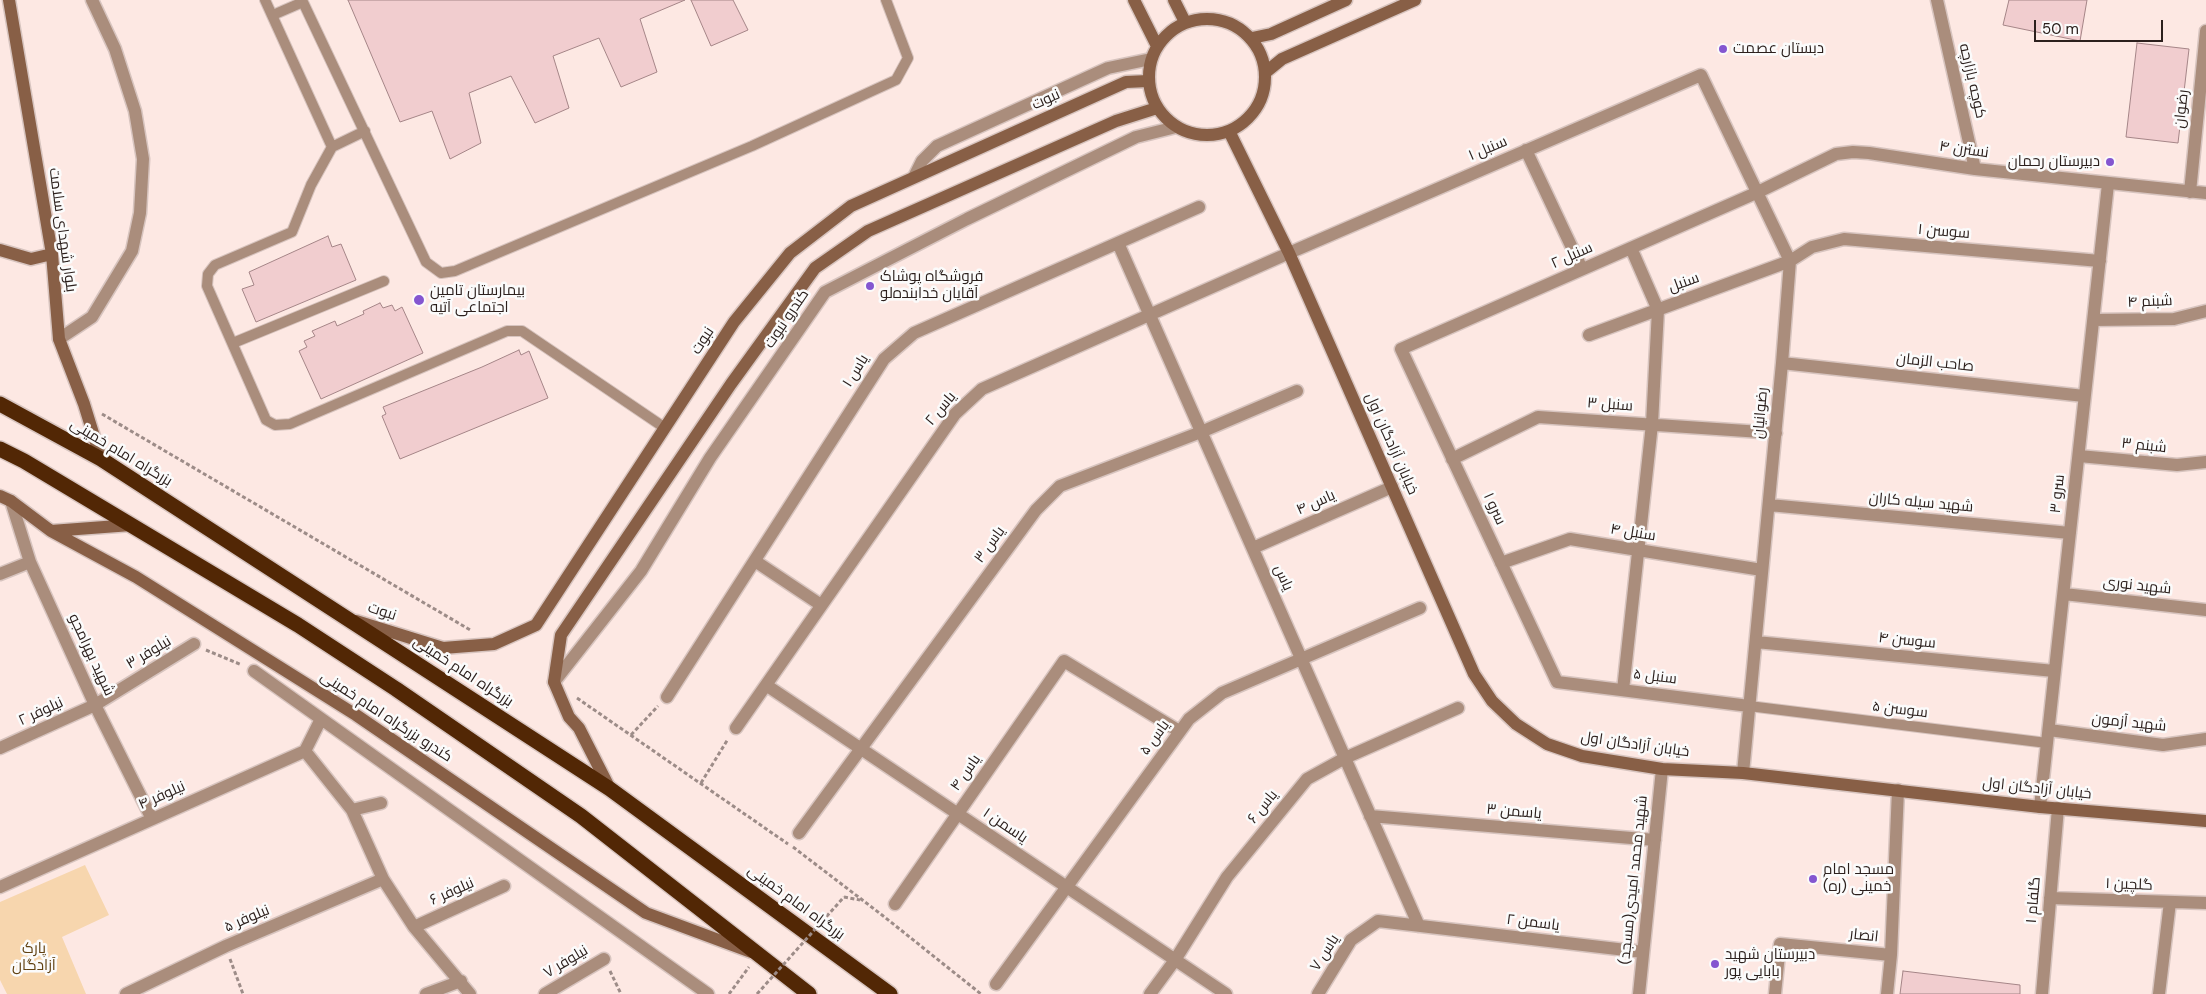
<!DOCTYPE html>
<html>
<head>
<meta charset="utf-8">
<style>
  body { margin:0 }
  #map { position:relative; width:2206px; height:994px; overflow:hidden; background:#fde8e3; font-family:"DM Sans",sans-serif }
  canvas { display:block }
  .scale { position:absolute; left:2034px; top:20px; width:129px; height:22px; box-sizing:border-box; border:2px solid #2c201d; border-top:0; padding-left:6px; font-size:15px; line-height:18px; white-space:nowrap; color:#2c201d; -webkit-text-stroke:4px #fbfbfb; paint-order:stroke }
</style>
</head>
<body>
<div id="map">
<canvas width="2206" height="994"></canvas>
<div class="scale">50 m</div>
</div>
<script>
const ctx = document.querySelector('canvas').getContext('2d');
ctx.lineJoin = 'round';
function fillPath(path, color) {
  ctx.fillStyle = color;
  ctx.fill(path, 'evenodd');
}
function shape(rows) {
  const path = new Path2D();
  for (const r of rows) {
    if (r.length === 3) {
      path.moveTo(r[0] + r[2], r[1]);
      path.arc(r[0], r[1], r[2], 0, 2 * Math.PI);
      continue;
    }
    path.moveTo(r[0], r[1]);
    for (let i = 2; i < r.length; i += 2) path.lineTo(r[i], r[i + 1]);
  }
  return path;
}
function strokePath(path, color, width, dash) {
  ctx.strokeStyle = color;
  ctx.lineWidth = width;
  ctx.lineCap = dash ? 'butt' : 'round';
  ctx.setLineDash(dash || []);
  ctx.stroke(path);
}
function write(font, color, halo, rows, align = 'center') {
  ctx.font = font + ' "DM Sans",Cairo,sans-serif';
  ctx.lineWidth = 5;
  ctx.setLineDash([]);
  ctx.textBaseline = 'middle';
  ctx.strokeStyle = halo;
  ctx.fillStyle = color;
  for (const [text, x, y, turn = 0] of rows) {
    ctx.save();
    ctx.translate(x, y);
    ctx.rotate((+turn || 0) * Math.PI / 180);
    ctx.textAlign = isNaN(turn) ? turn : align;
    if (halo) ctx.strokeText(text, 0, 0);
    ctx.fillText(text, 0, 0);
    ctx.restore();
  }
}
const green = shape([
  [85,865,109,915,62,937,86,994,7,994,0,980,0,902]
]);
const building = shape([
  [348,0,685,0,640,19,657,72,621,87,599,38,553,56,569,108,535,123,511,76,469,93,481,143,450,159,432,111,400,122,348,0],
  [691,0,733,0,748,30,711,46,691,0],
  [2009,0,2087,0,2080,41,2003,25,2009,0],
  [2137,43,2189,49,2178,143,2126,137,2137,43],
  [328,236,332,247,341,244,356,280,256,322,242,289,254,285,249,272,328,236],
  [380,303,383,308,392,305,395,311,402,307,423,353,321,399,299,351,307,347,304,341,315,336,312,331,335,321,337,326,364,314,363,311,380,303],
  [519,350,521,355,529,351,548,398,400,459,382,416,386,414,383,407,482,367,519,350],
  [1903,971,2020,985,2020,994,1900,994,1903,971]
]);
const path = shape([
  [102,414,472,631],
  [206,650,242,665],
  [577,698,788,844],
  [631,735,658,706],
  [701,783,728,739],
  [793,847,882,915,981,994],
  [844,897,860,900],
  [230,959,243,994],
  [610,971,621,994],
  [729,994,749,967]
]);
const lane = shape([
  [265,0,332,147],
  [302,0,426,262,441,273,455,271,752,146,896,80,908,58,886,0],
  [273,15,303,2],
  [365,131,332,147,311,185,292,232,215,265,208,274,207,286,266,420,275,425,290,424,507,331,522,331,665,428],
  [233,343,384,281],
  [1749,706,2047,743]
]);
const street = shape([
  [1937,0,1975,169],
  [1526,150,1582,269],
  [914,177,922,161,937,146,1108,68,1151,59],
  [2190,192,2206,31],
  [1118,243,1419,926],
  [2094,320,2174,319,2206,311],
  [1589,335,1790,261,1812,247,1844,239,2100,261],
  [59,339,92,317,132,251,140,213,143,159,135,111,115,49,92,0],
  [1782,363,2084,396],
  [2079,456,2177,465,2206,462],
  [1452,459,1538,417,1776,433],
  [11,501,30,562,95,705,152,819],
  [1769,505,2070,533],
  [1253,548,1392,487],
  [755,561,821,605],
  [1501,563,1570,539,1762,570],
  [0,574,30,562],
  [2064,594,2206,610],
  [1756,642,2054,671],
  [254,671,708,994],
  [554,682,641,571,710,458,825,292,967,219,1136,137,1176,127],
  [766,685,1226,994],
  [1623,690,1652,424,1658,310,1631,248],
  [667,697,884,359,914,333,1199,207],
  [1749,706,1557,682,1401,349,1756,193,1836,154,1853,152,1869,153,1975,169,2206,193],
  [736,728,955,414,982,389,1289,253,1701,75,1790,261,1782,363,1743,773],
  [2049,730,2163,745,2206,739],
  [0,748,95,705,194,644],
  [305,751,352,810,383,879,414,927,470,994],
  [2040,807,2108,184],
  [352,810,381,803],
  [1370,816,1655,840],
  [799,833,1036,510,1060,486,1201,432,1297,391],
  [0,887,305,751,321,719],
  [2050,898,2206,903],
  [895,904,1064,661,1179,731],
  [414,927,504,886],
  [996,984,1189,719,1222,693,1420,608],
  [126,994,226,946,383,879],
  [426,994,461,981],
  [545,994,604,959],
  [1150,994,1175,960,1227,877,1307,779,1345,758,1458,708],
  [1318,994,1351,940,1378,921,1643,952],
  [1639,994,1662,769],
  [1775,994,1780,944,1891,955,1898,790],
  [1887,994,1891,955],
  [2042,994,2058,808],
  [2159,994,2170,902]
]);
const secondary = shape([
  [9,0,52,254,59,339,84,404,101,459],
  [1134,0,1157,46],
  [1174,0,1185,22],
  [1207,77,58],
  [1252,38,1271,34,1346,0],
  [1266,72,1282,59,1415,0],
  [1229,131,1289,253,1474,674,1492,701,1516,724,1547,744,1582,756,1662,769,1743,773,2040,807,2206,821],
  [0,250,31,259,52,254],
  [0,496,11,501,51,531,136,577,356,715,646,913,751,952],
  [51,531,131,525],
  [356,621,443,648,494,644,536,625,734,322,790,253,851,206,1126,82,1148,81],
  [610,789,579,728,569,717,554,682,561,635,731,384,815,268,868,231,1116,121,1157,108]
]);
const highway = shape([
  [0,404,101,459,610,789,890,994],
  [0,449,24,461,298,625,396,689,581,816,809,994]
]);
const pathBridge = shape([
  [757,994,844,897]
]);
const markers = [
  [1723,49,5,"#8456d0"],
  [2110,162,5,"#8456d0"],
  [870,286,5,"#8456d0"],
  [419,300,6,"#8456d0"],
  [1813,879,5,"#8456d0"],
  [1715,964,5,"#8456d0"]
];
const poiNames = [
  ["دبستان عصمت",1733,49],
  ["دبیرستان رحمان",2100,162,"right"],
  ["فروشگاه پوشاک",880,277],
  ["آقایان خدابنده‌لو",880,294],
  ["بیمارستان تامین",430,291],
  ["اجتماعی آتیه",430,308],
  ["مسجد امام",1823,870],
  ["خمینی (ره)",1823,887],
  ["دبیرستان شهید",1725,955],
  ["بابایی پور",1725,972]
];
const streetNames = [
  ["کوچه بازارچه",1972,81,77],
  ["نبوت",1046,100,-24],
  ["رضوان",2182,109,-84],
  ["سنبل ۱",1488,149,-23],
  ["نسترن ۴",1964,150,8],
  ["بلوار شهدای سلامت",62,230,82],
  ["سوسن ۱",1944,232,5],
  ["سنبل ۲",1572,256,-24],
  ["سنبل",1684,283,-20],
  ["شبنم ۴",2150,302,-2],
  ["کندرو نبوت",787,319,-56],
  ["نبوت",703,341,-57],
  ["صاحب الزمان",1935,363,6],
  ["یاس ۱",856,371,-58],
  ["سنبل ۳",1610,405,4],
  ["یاس ۲",941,409,-50],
  ["رضوانیان",1761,413,-85],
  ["خیابان آزادگان اول",1391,444,66],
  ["شبنم ۳",2144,446,6],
  ["بزرگراه امام خمینی",121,453,31],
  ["سرو ۳",2058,494,-84],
  ["یاس ۴",1316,503,-24],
  ["شهید سیله کاران",1921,503,5],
  ["سرو ۱",1494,509,65],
  ["سنبل ۴",1633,533,9],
  ["یاس ۳",990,545,-54],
  ["یاس",1283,578,66],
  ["شهید نوری",2137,586,6],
  ["نبوت",382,612,18],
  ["سوسن ۴",1907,641,6],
  ["نیلوفر ۳",149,653,-31],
  ["شهید بهرامجو",91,655,65],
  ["بزرگراه امام خمینی",463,672,33],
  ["سنبل ۵",1655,677,7],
  ["سوسن ۵",1900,710,7],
  ["نیلوفر ۲",41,712,-25],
  ["کندرو بزرگراه امام خمینی",386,717,33],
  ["شهید آزمون",2129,723,6],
  ["یاس ۵",1155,738,-54],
  ["خیابان آزادگان اول",1635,745,8],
  ["یاس ۴",966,773,-55],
  ["خیابان آزادگان اول",2037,789,6],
  ["نیلوفر ۴",162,796,-24],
  ["یاس ۶",1263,807,-51],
  ["یاسمن ۳",1514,812,5],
  ["یاسمن ۱",1005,826,34],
  ["(مسجد)شهید محمد امیدی",1634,880,-84],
  ["گلچین ۱",2129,885,2],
  ["نیلوفر ۶",452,892,-24],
  ["گلفام ۱",2034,900,-85],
  ["بزرگراه امام خمینی",796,903,36],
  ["نیلوفر ۵",247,919,-23],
  ["یاسمن ۲",1533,923,7],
  ["انصار",1864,936,6],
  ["یاس ۷",1325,953,-57],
  ["نیلوفر ۷",566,962,-31]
];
const parkNames = [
  ["پارک",34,949],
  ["آزادگان",34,966]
];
fillPath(green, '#f7d6ae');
fillPath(building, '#f1cdcf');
strokePath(building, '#a58587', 1);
strokePath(lane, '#d7c4bf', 12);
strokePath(street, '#d7c4bf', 15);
strokePath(secondary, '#d7c4bf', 15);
strokePath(highway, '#d7c4bf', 18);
strokePath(path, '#9d8c88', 3, [4, 2.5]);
strokePath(lane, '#aa8d7c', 10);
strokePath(street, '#aa8d7c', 12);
strokePath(secondary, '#885f46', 12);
strokePath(highway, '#522705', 15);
strokePath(pathBridge, '#9d8c88', 3, [4, 2.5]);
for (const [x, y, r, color] of markers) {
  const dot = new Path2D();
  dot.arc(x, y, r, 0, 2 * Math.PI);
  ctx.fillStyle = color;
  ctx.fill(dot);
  strokePath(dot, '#fbfbfb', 2);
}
write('15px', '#2c201d', '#fbfbfb', poiNames, 'left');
write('15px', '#2c201d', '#fbfbfb', streetNames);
write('15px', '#614111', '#fbfbfb', parkNames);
</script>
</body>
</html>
